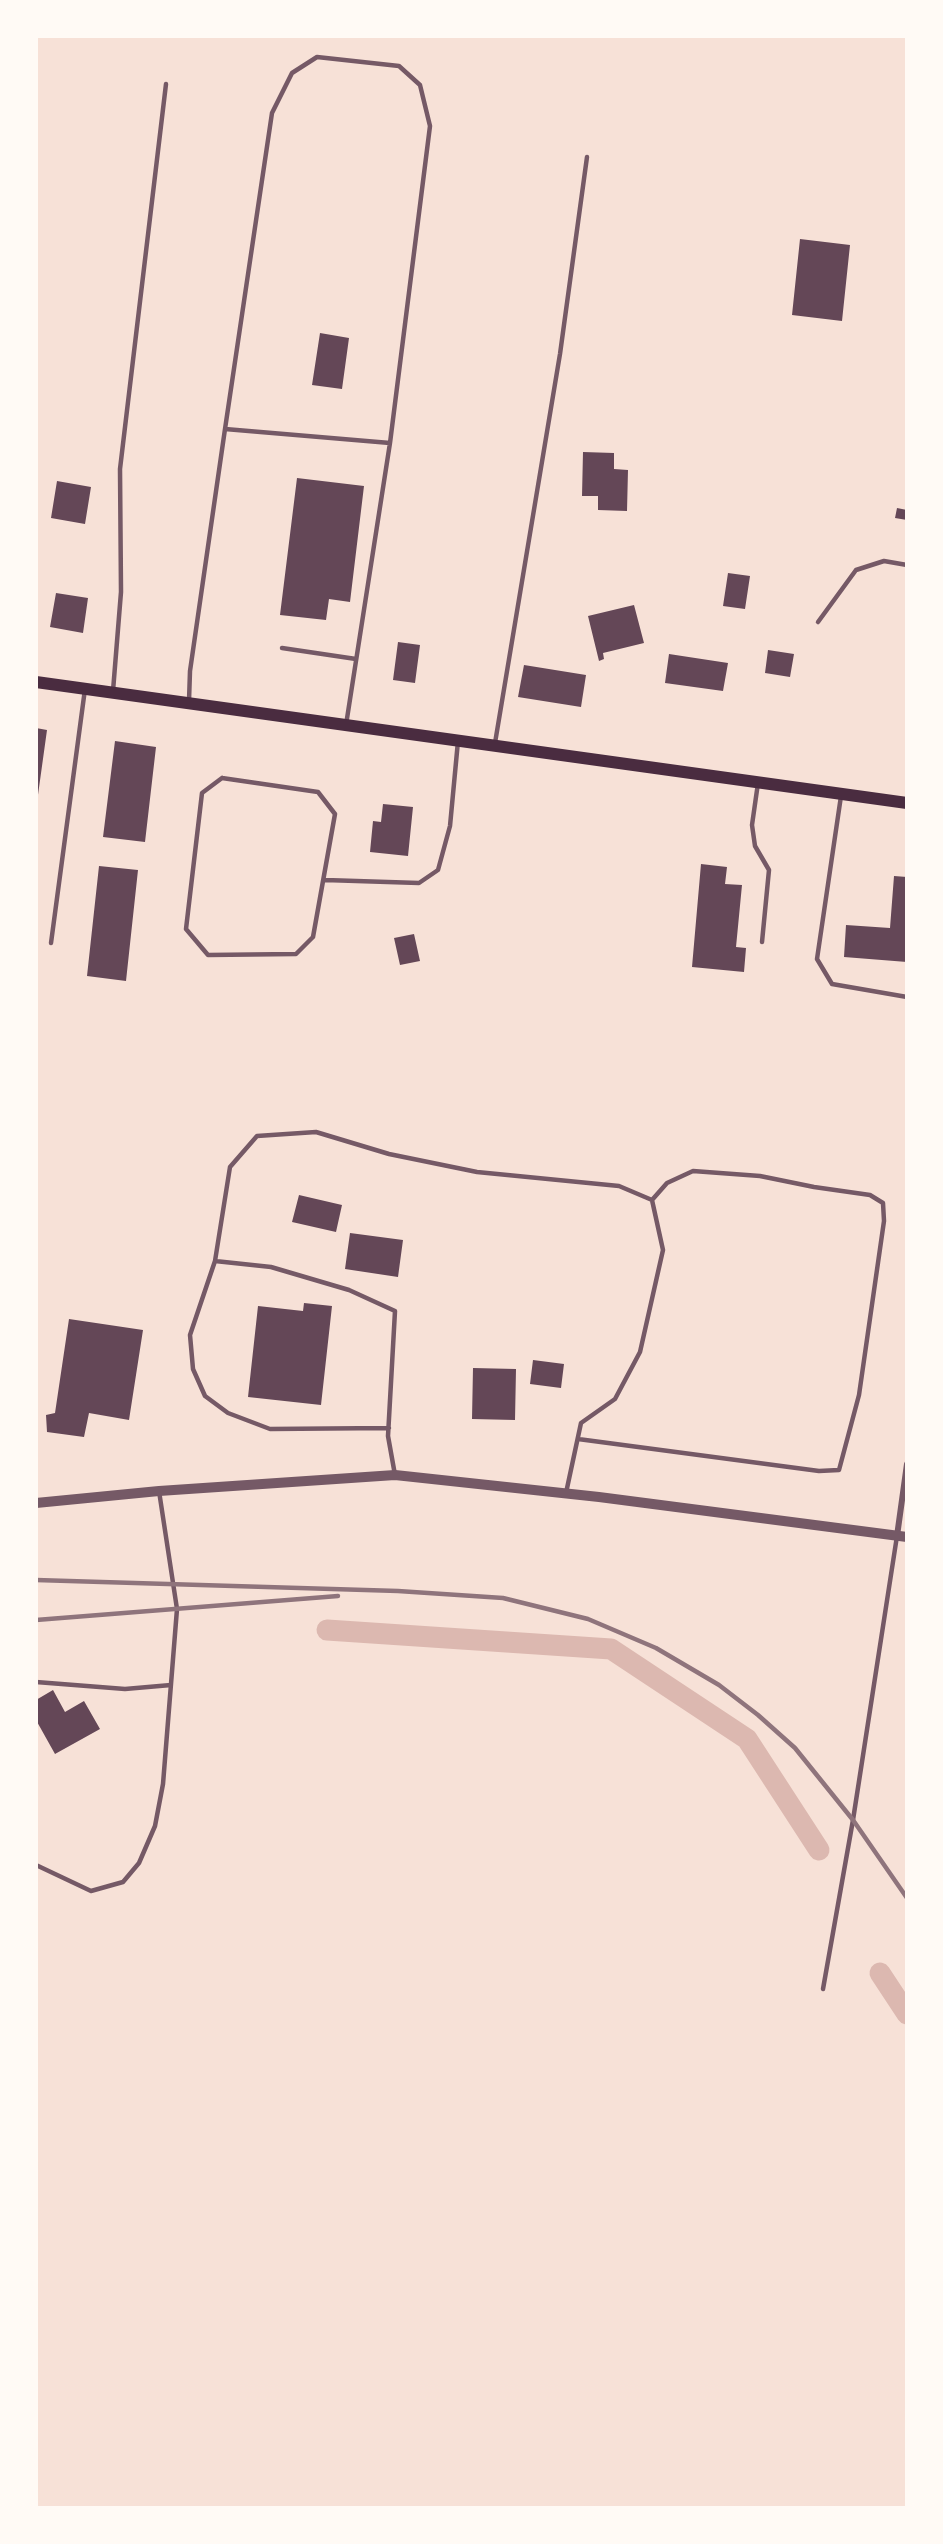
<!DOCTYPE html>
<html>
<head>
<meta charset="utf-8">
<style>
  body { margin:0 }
  #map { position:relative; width:943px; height:2544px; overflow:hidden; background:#f7e1d7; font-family:Signika,sans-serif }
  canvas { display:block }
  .frame { position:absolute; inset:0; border:38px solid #fffaf5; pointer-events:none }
</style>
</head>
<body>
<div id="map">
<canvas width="943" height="2544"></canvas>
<div class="frame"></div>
</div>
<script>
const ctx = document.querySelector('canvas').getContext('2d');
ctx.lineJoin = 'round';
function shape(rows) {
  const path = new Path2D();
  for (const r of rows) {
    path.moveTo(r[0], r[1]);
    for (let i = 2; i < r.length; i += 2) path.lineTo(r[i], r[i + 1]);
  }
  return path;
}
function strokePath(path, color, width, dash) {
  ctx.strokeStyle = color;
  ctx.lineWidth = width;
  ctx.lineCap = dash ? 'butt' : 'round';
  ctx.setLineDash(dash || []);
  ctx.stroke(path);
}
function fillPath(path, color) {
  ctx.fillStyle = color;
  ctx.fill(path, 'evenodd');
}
const canal = shape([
  [327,1630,611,1649,747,1739,819,1850],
  [880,1973,907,2014]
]);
const building = shape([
  [800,239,850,245,842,321,792,315],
  [320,333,349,338,342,389,312,385],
  [583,452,614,453,614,469,628,470,627,511,598,510,598,496,582,496],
  [297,478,364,486,350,602,329,599,326,620,280,615],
  [57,481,91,487,85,524,51,518],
  [897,508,907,510,907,520,895,518],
  [728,573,750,576,745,609,723,606],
  [56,593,88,598,83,633,50,627],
  [634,605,644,643,603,653,604,659,599,661,588,616],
  [398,642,420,645,415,683,393,680],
  [768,650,794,654,790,677,765,673],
  [669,654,728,663,723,691,665,683],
  [524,665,586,675,581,707,518,697],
  [36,728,47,730,37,802,36,802],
  [115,741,156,747,145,842,103,837],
  [383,804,413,807,408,856,370,852,373,821,381,822],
  [701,864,727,867,725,884,742,885,736,947,746,948,744,972,692,967],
  [99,866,138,870,126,981,87,976],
  [894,876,907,877,907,962,844,957,846,925,890,928],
  [414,934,420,961,400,965,394,938],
  [299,1195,342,1205,336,1232,292,1222],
  [350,1233,403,1240,398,1277,345,1269],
  [304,1303,332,1306,321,1405,248,1397,258,1306,303,1311],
  [69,1319,143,1330,129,1420,89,1413,84,1437,47,1432,46,1415,55,1413],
  [533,1360,564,1364,561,1388,530,1384],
  [473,1368,516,1369,515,1420,472,1419],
  [53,1690,65,1712,84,1701,100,1729,55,1754,36,1720,36,1700]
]);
const service = shape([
  [225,429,272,113,292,73,317,57,399,66,420,85,430,126,390,443],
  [818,622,856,570,884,561,907,565],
  [282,648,356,659],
  [113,691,121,592,120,469,166,84],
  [189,701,190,671,225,429,390,443,346,725],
  [495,743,560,354,587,157],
  [222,778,318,792,335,814,313,937,296,954,208,955,186,929,202,793,222,778],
  [758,783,752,825,755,846,769,870,762,942],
  [841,796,817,959,832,984,907,997],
  [325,880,419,883,438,870,450,826,458,741],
  [51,943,85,689],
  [215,1261,230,1167,257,1136,316,1132,389,1154,477,1172,619,1186,652,1200,663,1250,640,1352,615,1399,581,1423,566,1493],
  [389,1428,270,1429,228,1413,205,1396,193,1369,190,1335,215,1261,271,1267,349,1290,395,1311,388,1436,395,1475],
  [578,1439,819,1471,839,1470,859,1395,884,1221,883,1203,870,1195,814,1187,760,1176,693,1171,667,1183,652,1200],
  [36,1682,125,1689,171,1685],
  [36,1865,91,1891,123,1882,139,1863,155,1826,163,1784,177,1609,159,1491],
  [823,1989,853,1820,897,1536]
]);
const minor = shape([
  [897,1536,907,1464]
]);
const tertiary = shape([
  [36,1503,159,1491,395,1475,599,1497,907,1537]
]);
const secondary = shape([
  [36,682,907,803]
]);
const rail = shape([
  [36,1580,398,1591,503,1598,588,1619,656,1648,719,1685,758,1715,795,1748,853,1820,907,1898],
  [36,1620,338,1596]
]);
strokePath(canal, '#dcb8b0', 21);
fillPath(building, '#644757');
strokePath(service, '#755966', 4.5);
strokePath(minor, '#755966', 6);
strokePath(tertiary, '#755966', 10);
strokePath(secondary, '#4a2c40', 12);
strokePath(rail, '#8f747c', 4.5);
</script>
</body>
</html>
